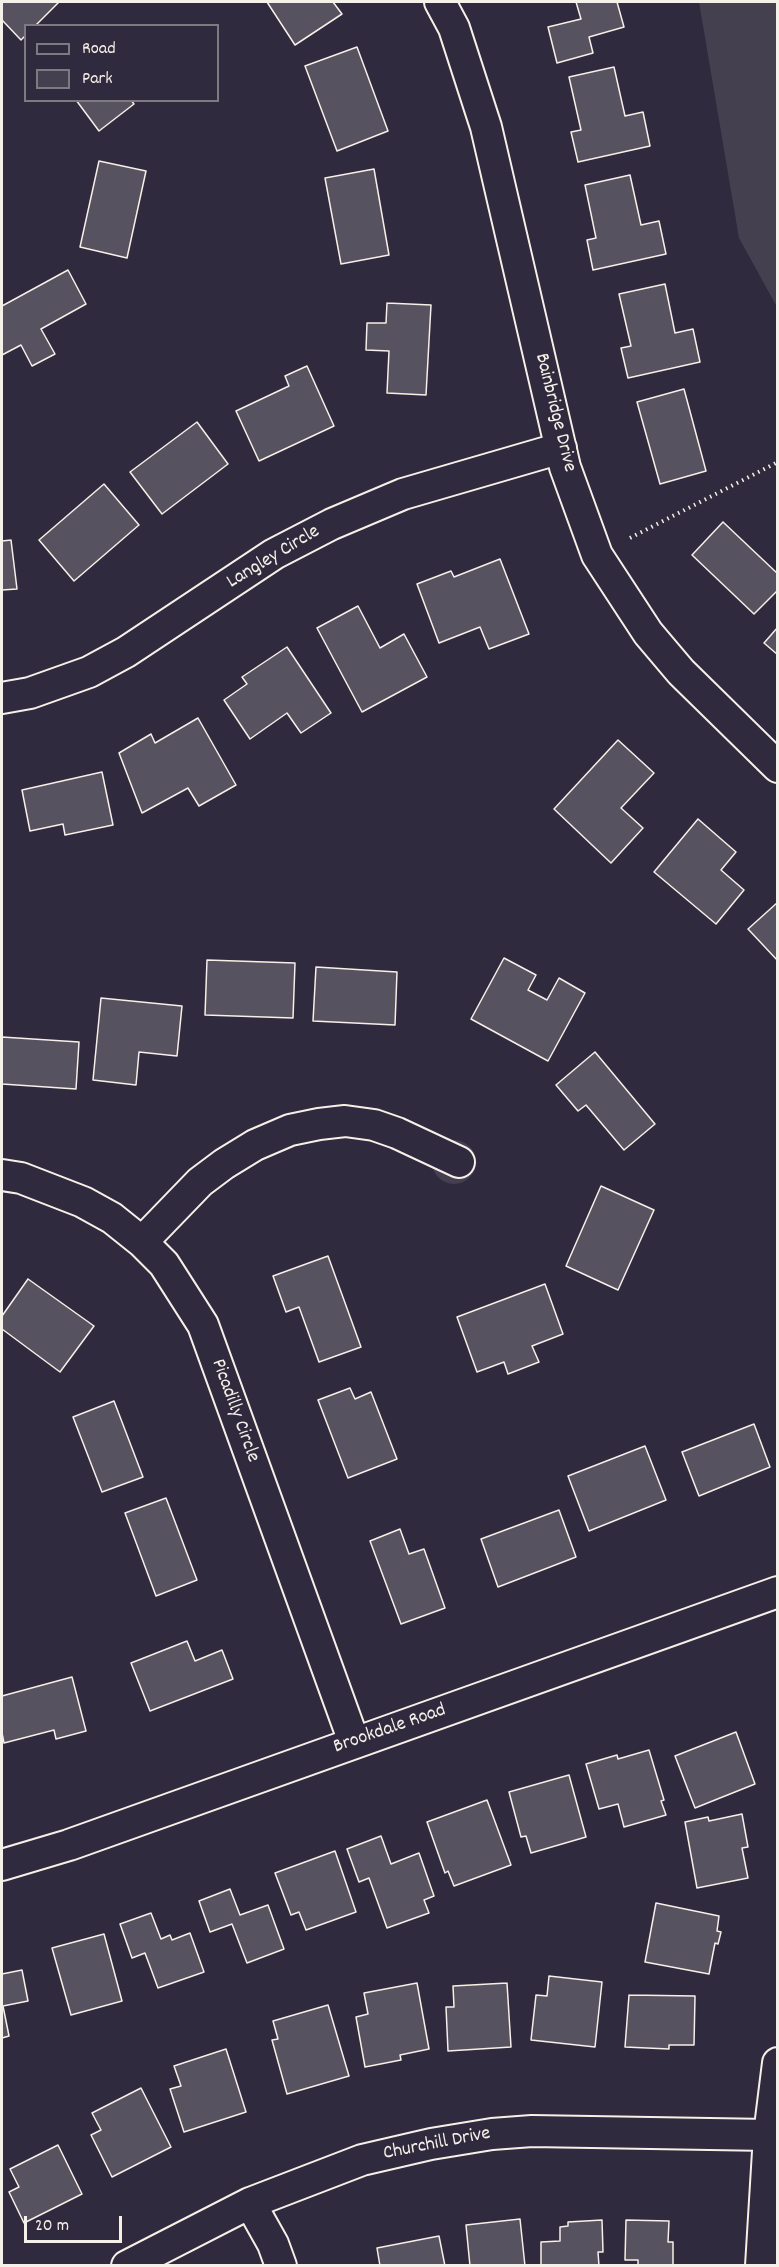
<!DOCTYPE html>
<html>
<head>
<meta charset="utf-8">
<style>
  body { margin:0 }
  #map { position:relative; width:779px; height:2267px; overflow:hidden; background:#2f2a3d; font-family:Dekko,sans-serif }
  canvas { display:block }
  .frame { position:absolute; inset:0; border:3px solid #f4f1e8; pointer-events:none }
  .legend { position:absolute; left:24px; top:24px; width:195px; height:78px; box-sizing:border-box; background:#2f2a3d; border:2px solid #7e7a81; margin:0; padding:8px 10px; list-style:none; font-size:18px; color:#f4f1e8 }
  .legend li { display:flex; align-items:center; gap:12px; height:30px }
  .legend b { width:30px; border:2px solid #7e7a81 }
  .scale { position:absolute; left:24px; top:2216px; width:98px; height:27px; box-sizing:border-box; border:3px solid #f4f1e8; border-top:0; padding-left:8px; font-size:18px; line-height:21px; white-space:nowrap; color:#f4f1e8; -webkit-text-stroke:4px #2f2a3d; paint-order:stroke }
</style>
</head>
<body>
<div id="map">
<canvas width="779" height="2267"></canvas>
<div class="frame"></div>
<ul class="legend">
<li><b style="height:8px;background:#2f2a3d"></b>Road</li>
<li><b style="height:16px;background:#454050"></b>Park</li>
</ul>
<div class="scale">20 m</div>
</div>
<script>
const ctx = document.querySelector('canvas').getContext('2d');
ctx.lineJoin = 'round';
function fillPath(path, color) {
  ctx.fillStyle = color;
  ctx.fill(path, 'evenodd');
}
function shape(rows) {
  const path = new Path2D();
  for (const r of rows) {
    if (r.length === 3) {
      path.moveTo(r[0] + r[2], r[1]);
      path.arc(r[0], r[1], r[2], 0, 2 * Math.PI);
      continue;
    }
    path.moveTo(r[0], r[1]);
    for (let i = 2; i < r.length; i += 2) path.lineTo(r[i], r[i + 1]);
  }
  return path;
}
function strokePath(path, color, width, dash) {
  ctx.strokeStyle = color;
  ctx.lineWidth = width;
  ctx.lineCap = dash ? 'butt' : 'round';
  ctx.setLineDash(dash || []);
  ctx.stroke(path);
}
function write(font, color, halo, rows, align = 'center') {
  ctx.font = font + ' Dekko,sans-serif';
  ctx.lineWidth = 5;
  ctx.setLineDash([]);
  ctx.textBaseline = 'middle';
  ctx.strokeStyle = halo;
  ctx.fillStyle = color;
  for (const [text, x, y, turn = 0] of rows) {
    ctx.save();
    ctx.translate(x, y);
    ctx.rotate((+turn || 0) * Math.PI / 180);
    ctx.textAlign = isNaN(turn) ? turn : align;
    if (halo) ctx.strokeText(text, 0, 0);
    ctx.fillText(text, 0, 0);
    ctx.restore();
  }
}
const green = shape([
  [699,2,777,2,777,307,739,238],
  [454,1162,22]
]);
const building = shape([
  [2,2,59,2,35,26,26,26,26,35,21,40,2,20,2,2],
  [267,2,333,2,342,14,295,45,267,2],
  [576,2,617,2,624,27,589,37,593,53,557,63,548,27,581,19,576,2],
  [357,47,388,131,337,151,305,66,357,47],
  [614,67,625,116,643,112,650,146,578,162,571,132,581,130,569,77,614,67],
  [76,100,131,100,134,104,99,131,76,100],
  [99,161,146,171,127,258,80,247,99,161],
  [374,169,389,255,341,264,325,178,374,169],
  [630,175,641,225,659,221,666,254,593,270,587,240,596,238,585,185,630,175],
  [68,270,86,304,41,329,55,354,32,366,21,345,2,355,2,306,68,270],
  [665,284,675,333,693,329,700,362,628,378,621,348,631,346,619,294,665,284],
  [387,303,431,305,426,395,387,393,389,351,366,350,367,323,386,323,387,303],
  [307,366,334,426,259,461,236,411,289,386,285,376,307,366],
  [684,389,706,471,660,484,637,402,684,389],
  [197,422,228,464,162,514,130,472,197,422],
  [104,484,139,525,74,581,39,540,104,484],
  [723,522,778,574,778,590,754,614,692,555,723,522],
  [11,540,17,589,2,590,2,541,11,540],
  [500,559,529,634,489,649,480,627,439,643,417,584,451,571,454,577,500,559],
  [358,606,380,648,404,634,427,677,362,712,317,628,358,606],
  [778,627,778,655,764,643,778,627],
  [287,647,331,713,301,733,287,713,250,739,224,700,247,684,242,677,287,647],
  [198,718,236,785,199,806,188,788,142,813,119,753,151,734,155,743,198,718],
  [618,740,654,773,621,808,643,828,611,863,554,809,618,740],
  [102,772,113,825,65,835,63,824,30,831,22,790,102,772],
  [698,819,736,852,721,870,744,890,716,924,654,872,698,819],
  [778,902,778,961,748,929,778,902],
  [504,958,536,975,528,990,547,1000,559,978,585,993,548,1061,471,1019,504,958],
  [207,960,295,963,293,1018,205,1015,207,960],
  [316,967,397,972,395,1025,313,1021,316,967],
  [101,998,182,1006,177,1056,139,1052,136,1085,93,1080,101,998],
  [2,1037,79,1042,76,1089,2,1084,2,1037],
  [595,1052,655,1124,624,1150,586,1105,578,1111,556,1085,595,1052],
  [601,1186,654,1210,618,1290,566,1266,601,1186],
  [328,1256,361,1347,319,1362,299,1307,286,1312,273,1276,328,1256],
  [28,1279,94,1326,60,1372,2,1329,2,1316,28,1279],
  [545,1284,563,1334,532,1346,539,1362,508,1374,504,1362,477,1372,457,1317,545,1284],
  [350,1388,355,1399,371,1392,397,1459,348,1478,318,1400,350,1388],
  [114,1401,143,1477,102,1492,73,1417,114,1401],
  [754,1424,770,1467,699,1496,682,1452,754,1424],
  [645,1446,666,1500,589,1531,568,1476,645,1446],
  [166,1498,197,1580,156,1596,125,1513,166,1498],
  [559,1510,576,1557,498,1587,481,1539,559,1510],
  [400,1529,409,1554,424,1549,445,1608,401,1624,370,1541,400,1529],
  [187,1641,195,1661,222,1650,233,1679,150,1711,131,1663,187,1641],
  [72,1677,86,1731,56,1739,54,1730,4,1743,2,1733,2,1696,72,1677],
  [736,1732,755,1784,695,1808,675,1756,736,1732],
  [649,1750,664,1800,661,1801,666,1815,624,1827,618,1804,599,1809,586,1764,617,1755,618,1759,649,1750],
  [569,1775,586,1837,531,1853,526,1836,521,1837,509,1792,569,1775],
  [487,1800,511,1865,454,1886,448,1871,445,1873,427,1822,487,1800],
  [742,1814,748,1847,742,1848,748,1878,697,1888,685,1822,708,1817,709,1821,742,1814],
  [381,1836,391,1864,419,1853,434,1896,424,1900,429,1913,387,1928,369,1878,359,1882,347,1849,381,1836],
  [335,1851,356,1912,306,1930,299,1912,291,1915,275,1873,335,1851],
  [230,1889,240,1915,268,1905,284,1949,247,1963,232,1924,210,1932,199,1901,230,1889],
  [656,1903,719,1916,717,1931,721,1932,718,1944,715,1943,709,1974,645,1962,656,1903],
  [151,1913,161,1939,170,1935,172,1940,190,1933,204,1972,158,1988,145,1953,132,1958,120,1924,151,1913],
  [104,1934,122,2001,71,2015,52,1948,104,1934],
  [22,1970,28,2001,3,2006,9,2036,2,2038,2,1974,22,1970],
  [549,1976,602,1982,595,2047,531,2040,536,1995,547,1996,549,1976],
  [417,1983,429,2049,400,2055,401,2060,365,2067,356,2017,368,2014,364,1993,417,1983],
  [507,1983,511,2047,448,2051,446,2007,454,2007,453,1986,507,1983],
  [629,1995,695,1996,694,2045,669,2045,669,2049,625,2047,629,1995],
  [328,2005,349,2076,287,2094,272,2040,278,2039,273,2021,328,2005],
  [226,2049,246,2112,184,2132,170,2089,181,2086,174,2066,226,2049],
  [141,2088,171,2147,112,2177,91,2135,101,2130,92,2113,141,2088],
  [58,2145,82,2194,24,2223,9,2192,19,2187,10,2169,58,2145],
  [520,2219,525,2266,470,2266,466,2225,520,2219],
  [602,2220,603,2252,598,2252,599,2266,541,2266,541,2242,560,2241,560,2227,568,2226,568,2222,602,2220],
  [626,2220,669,2221,668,2242,673,2242,673,2266,638,2266,638,2260,625,2260,626,2220],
  [439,2236,445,2266,380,2266,377,2248,439,2236]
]);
const path = shape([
  [630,538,778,462]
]);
const street = shape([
  [440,2,454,28,486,127,565,467,597,555,648,633,681,672,778,767],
  [2,698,30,693,89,672,126,652,274,554,332,524,403,494,561,448],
  [2,1175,21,1178,83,1202,112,1218,142,1242,164,1264,203,1325,354,1742],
  [142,1242,200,1182,224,1164,255,1145,290,1130,319,1124,345,1121,374,1125,397,1133,459,1162],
  [2,1865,69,1845,778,1592],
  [250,2203,273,2244,281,2266],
  [127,2266,250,2203,362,2160,431,2144,492,2134,532,2131,769,2135],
  [761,2266,769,2135,778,2063]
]);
const streetNames = [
  ["Bainbridge Drive",554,413,76],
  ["Langley Circle",274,558,-31],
  ["Picadilly Circle",234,1411,70],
  ["Brookdale Road",390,1730,-19],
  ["Churchill Drive",437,2145,-11]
];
fillPath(green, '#454050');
fillPath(building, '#56525f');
strokePath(building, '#f4f1e8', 1.5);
strokePath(street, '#f4f1e8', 34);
strokePath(path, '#f4f1e8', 4, [1.5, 4.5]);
strokePath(street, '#2f2a3d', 30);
write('20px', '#f4f1e8', '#2f2a3d', streetNames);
</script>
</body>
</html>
